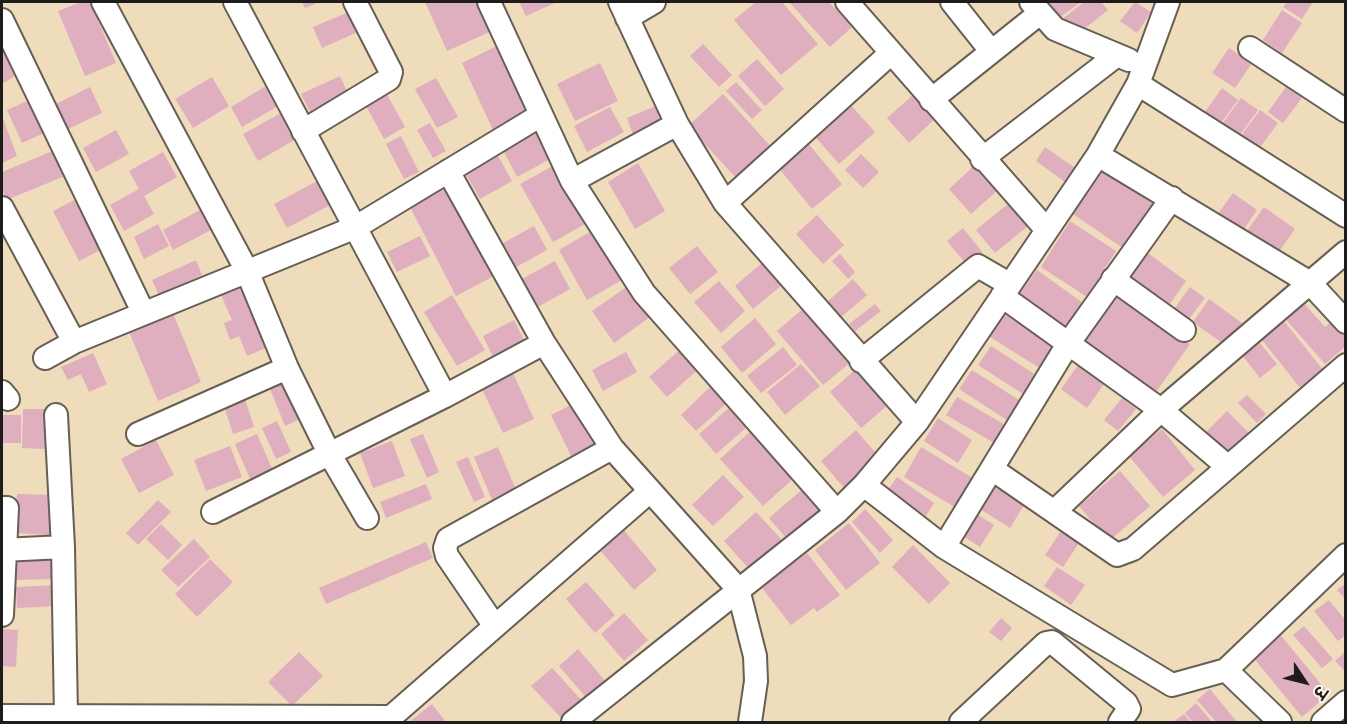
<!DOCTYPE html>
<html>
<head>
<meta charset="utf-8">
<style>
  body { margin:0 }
  #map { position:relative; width:1347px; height:724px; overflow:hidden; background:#efdcbb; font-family:Pangolin,"Playpen Sans Deva",sans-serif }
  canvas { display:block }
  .frame { position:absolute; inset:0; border:3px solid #1c1c1c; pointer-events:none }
  .north { position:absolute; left:1275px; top:652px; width:60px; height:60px; -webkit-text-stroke:4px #fbf7ec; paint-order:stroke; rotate:125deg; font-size:16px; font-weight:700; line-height:24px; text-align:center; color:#1c1c1c }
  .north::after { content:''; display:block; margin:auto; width:21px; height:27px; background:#1c1c1c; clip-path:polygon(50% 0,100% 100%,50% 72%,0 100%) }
</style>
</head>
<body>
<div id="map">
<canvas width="1347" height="724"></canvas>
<div class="frame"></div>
<div class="north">उ</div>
</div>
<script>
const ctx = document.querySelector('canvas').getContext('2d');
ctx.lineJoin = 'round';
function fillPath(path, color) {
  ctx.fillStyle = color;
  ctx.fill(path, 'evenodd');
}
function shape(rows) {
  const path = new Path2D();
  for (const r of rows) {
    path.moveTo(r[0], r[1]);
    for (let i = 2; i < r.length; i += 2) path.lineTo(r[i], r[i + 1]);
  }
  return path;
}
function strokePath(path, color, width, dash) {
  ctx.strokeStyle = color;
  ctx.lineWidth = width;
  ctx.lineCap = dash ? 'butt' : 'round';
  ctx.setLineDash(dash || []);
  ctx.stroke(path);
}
const building = shape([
  [81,2,90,2,116,63,85,76,58,11],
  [302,2,319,2,305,8],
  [425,2,478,2,492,31,447,51],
  [519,2,557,2,526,16],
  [756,2,782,2,818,44,781,75,734,20],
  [789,2,829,2,852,27,830,47],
  [1047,2,1081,2,1059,18],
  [1084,2,1101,2,1108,10,1074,37,1061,20],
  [1135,2,1151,12,1137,33,1120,21],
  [1287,2,1313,2,1302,19,1283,7],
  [1282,10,1302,23,1282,53,1263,40],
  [351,11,360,31,322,48,313,27],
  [703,44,732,75,719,87,690,56],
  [2,46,18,74,2,84],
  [497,46,528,113,493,130,462,63],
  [1229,48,1252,63,1235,88,1212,73],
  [757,59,784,89,765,106,738,76],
  [600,63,618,101,575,121,557,84],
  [340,76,350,98,312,116,301,94],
  [212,77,229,106,193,128,175,99],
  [436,78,458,117,437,128,415,89],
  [736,82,762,110,752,119,726,91],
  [271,83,283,103,242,127,231,107],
  [1288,84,1304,95,1283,123,1268,112],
  [90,87,102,113,68,129,56,104],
  [1222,88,1238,100,1218,127,1202,116],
  [385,91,405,127,384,139,364,102],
  [723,94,773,149,738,180,688,126],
  [914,94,936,118,909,143,887,118],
  [1241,98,1258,110,1236,140,1219,128],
  [29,100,44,133,22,143,7,110],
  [848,102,875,132,839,164,812,133],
  [663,103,672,125,635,140,627,118],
  [610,107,624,132,587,152,574,126],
  [1260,110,1278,123,1258,150,1240,137],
  [281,113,296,139,258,161,243,134],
  [2,116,17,156,2,163],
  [430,123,446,151,433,158,417,130],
  [116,130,129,154,96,172,83,148],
  [540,131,554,157,517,177,503,150],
  [401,136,419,172,404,179,386,144],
  [807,142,842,184,812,209,777,166],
  [1045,147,1078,170,1068,184,1036,161],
  [55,150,65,176,6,200,2,189,2,172],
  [163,152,177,177,144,196,154,214,124,231,110,205,139,189,129,171],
  [861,154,879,172,863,188,845,170],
  [498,156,512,181,480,199,466,174],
  [560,162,592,220,553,242,520,184],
  [638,163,665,211,635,229,608,182],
  [974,166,997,191,971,214,949,189],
  [1104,170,1157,207,1127,251,1073,214],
  [319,180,332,204,287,228,274,204],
  [445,186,492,277,456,296,409,205],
  [1233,193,1257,210,1240,235,1215,218],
  [82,196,108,246,79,261,53,211],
  [1009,203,1028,226,995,253,976,230],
  [1264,207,1295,229,1275,257,1244,235],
  [200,210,211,230,173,250,163,230],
  [817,215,844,245,823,264,796,234],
  [1070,221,1116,251,1087,297,1041,267],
  [158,224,169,246,144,259,134,237],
  [534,226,547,250,516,267,503,243],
  [963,228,983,253,968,266,947,241],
  [593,230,622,280,587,300,559,250],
  [420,236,430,256,397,272,387,252],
  [697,246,718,272,690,294,669,268],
  [1145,251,1186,281,1167,308,1125,278],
  [840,254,855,272,848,279,832,261],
  [196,260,202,275,159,295,152,280],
  [555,261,570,289,536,308,520,280],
  [763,262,782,285,753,309,735,286],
  [1037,270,1083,303,1065,329,1018,296],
  [247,275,275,344,247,356,239,336,230,340,224,323,232,320,218,288],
  [853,279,867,295,840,318,827,302],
  [719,281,745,311,721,333,694,302],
  [628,286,650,317,614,343,592,311],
  [1190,287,1205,298,1185,324,1171,313],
  [1116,293,1190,344,1156,392,1083,340],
  [452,295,485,350,457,366,424,312],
  [1209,299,1242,323,1226,346,1193,322],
  [1300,299,1325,327,1336,318,1346,329,1346,346,1325,364,1282,315],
  [875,304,881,311,855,331,849,324],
  [805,307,851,362,823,385,777,331],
  [171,308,201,382,158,401,127,327],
  [1004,314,1057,348,1043,370,990,337],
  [755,318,776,344,742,373,721,347],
  [514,320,526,344,494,359,483,336],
  [1284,321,1324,371,1301,389,1262,340],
  [1259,342,1277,364,1260,378,1242,355],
  [991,346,1039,377,1026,396,978,365],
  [683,347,701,367,667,397,649,377],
  [783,347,797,365,761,393,747,376],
  [626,352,637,372,603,391,592,370],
  [93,353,107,384,89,392,81,374,68,380,61,367],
  [801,364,820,386,785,415,767,392],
  [1078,365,1104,384,1087,408,1061,389],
  [856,369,888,405,861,428,830,392],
  [972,370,1022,402,1010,422,959,389],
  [513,373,534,419,503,433,481,387],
  [290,374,307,416,285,426,268,384],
  [712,385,728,402,696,431,681,415],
  [1247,395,1266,414,1257,423,1238,403],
  [244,396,254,427,233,434,223,403],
  [957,397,1007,426,996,444,946,415],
  [1122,398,1136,409,1118,431,1104,420],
  [575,403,599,450,574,462,551,415],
  [729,408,746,428,716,454,699,434],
  [23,409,46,409,45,449,22,448],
  [1227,411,1251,435,1227,460,1203,435],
  [2,415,21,415,21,443,2,443],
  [938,418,972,440,958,463,924,441],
  [277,421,291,452,276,459,262,428],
  [754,428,796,476,763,506,720,459],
  [1162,429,1195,470,1163,497,1129,456],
  [856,430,880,458,845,489,821,461],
  [257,434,273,471,251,481,235,444],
  [423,434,439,472,427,478,410,439],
  [156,440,174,475,139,493,121,459],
  [392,441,405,476,373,488,360,453],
  [230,446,242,477,206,491,194,460],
  [498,447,516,490,492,500,474,457],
  [921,447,976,480,958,509,904,477],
  [468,457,485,497,474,502,456,462],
  [1120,471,1150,506,1109,541,1079,506],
  [723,475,744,497,713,526,692,505],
  [897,477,934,503,926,516,888,490],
  [426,484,432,499,386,518,380,502],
  [805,487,823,508,787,539,769,518],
  [994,487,1024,505,1010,528,980,509],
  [17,494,52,495,51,535,15,533],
  [158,500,171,512,138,545,126,533],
  [865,509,893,540,880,553,852,522],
  [756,512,782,540,750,570,724,541],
  [977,514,994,525,980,547,963,536],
  [849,523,880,563,846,590,815,550],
  [161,524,182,545,168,560,146,539],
  [623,529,657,570,634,590,599,549],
  [1061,531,1079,543,1063,567,1045,555],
  [194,539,210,557,178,587,161,570],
  [426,542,433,558,326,604,319,588],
  [913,545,950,583,929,604,892,567],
  [807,553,840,595,817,612,814,608,791,625,762,588],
  [53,559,54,579,14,580,14,560],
  [210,559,233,582,197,617,175,594],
  [1057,567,1085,585,1071,605,1044,586],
  [586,582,615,615,595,633,566,599],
  [1346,583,1346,600,1337,590],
  [57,585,58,606,17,608,16,587],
  [1329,600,1346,621,1346,635,1338,641,1314,611],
  [624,613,648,640,624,661,601,634],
  [1001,618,1012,628,1001,641,989,632],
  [1304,626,1333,659,1322,668,1293,635],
  [2,629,18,630,16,667,2,666],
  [1279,633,1329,694,1302,717,1252,656],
  [578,649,607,683,588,700,559,666],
  [1346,651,1346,672,1335,661],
  [299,652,323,676,292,706,268,682],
  [552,668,587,706,565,722,531,686],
  [1210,689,1237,722,1216,722,1197,700],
  [1196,703,1212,722,1193,722,1185,713],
  [432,704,446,722,409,722],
  [1184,714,1191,722,1173,722]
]);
const minor = shape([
  [103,2,247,271,287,368,329,453,367,518],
  [235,2,445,396],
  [489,2,572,181,644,293,837,512],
  [620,2,677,124,725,203,917,422],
  [847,2,1046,229],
  [952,2,991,51],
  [1031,2,1055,29,1129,60],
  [627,18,654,2],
  [2,20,143,312],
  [1250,48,1346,111],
  [1138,84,1346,216],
  [931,100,1040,13],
  [303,131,389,79,391,72,355,2],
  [1098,155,1310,283,1346,322],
  [982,159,1117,55],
  [448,171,544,343,612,448,738,589,755,656,756,681,750,722],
  [572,181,677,124],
  [725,203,891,53],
  [2,208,74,342,45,358],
  [1113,279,1184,330],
  [1002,296,1161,410,1227,466],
  [74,342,356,227,541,115],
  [861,361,978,266,1009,284],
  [2,392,8,399],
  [56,415,63,547,66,716],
  [138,434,287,368],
  [992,469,1117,555,1133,549,1346,365],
  [864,485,944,547,1172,685,1226,670,1280,722],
  [2,508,7,508,2,615],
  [1056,510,1161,410,1346,252],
  [213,512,445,396,544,343],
  [944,547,1068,344,1172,198],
  [3,550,63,547],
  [494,625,447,556,445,548,448,539,612,448],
  [1226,670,1346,555],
  [2,716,391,717,649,492],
  [573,722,837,512,864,485,917,422,1098,155,1138,84,1168,2],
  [961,722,1046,643,1052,642,1126,703,1129,709,1120,722],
  [1323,722,1346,702]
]);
fillPath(building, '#dfaebf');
strokePath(minor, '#665f54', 26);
strokePath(minor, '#fff', 22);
</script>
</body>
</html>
